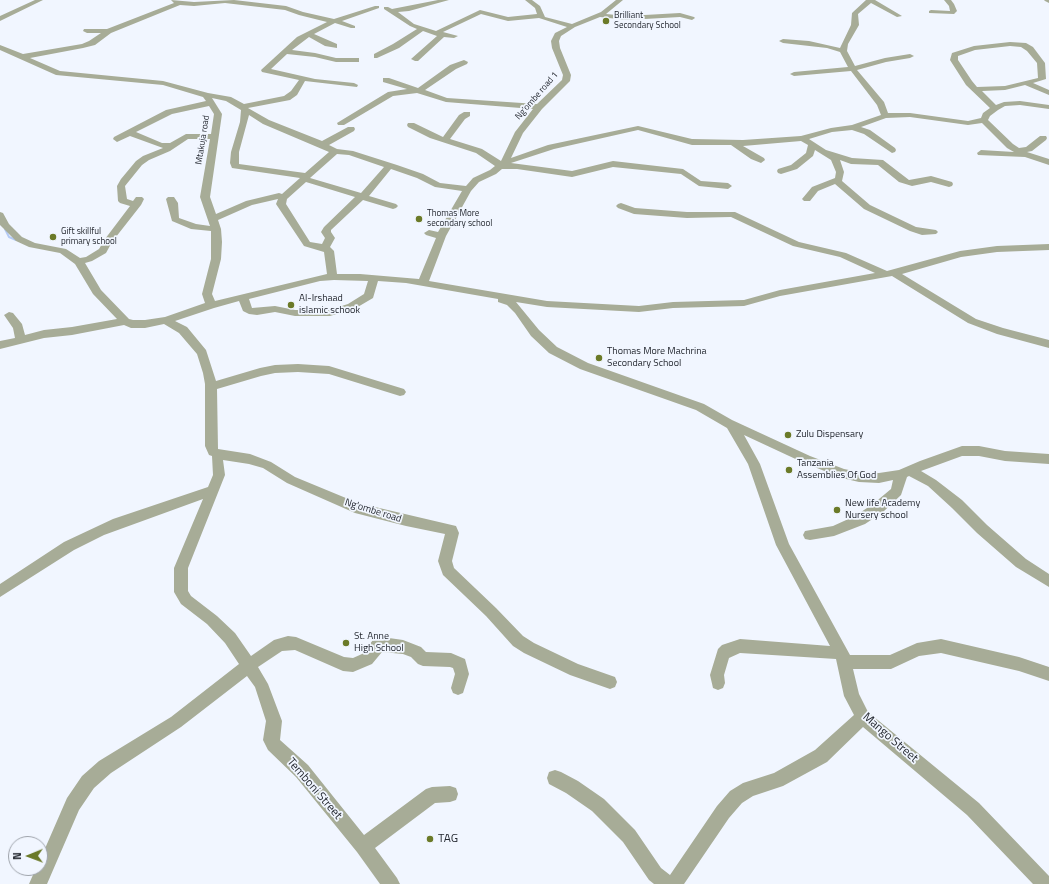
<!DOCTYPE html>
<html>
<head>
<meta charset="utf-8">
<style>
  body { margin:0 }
  #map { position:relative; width:1049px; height:884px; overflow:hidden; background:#f1f6ff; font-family:"Titillium Web",sans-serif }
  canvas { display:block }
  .north { position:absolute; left:8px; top:836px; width:40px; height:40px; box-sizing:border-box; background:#f1f6ff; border:1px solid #9fa4ac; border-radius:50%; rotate:269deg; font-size:11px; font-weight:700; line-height:16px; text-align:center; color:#242830 }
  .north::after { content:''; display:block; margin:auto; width:14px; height:18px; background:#6b7a28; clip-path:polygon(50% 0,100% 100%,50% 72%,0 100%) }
</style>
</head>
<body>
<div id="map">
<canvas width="1049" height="884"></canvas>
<div class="north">N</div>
</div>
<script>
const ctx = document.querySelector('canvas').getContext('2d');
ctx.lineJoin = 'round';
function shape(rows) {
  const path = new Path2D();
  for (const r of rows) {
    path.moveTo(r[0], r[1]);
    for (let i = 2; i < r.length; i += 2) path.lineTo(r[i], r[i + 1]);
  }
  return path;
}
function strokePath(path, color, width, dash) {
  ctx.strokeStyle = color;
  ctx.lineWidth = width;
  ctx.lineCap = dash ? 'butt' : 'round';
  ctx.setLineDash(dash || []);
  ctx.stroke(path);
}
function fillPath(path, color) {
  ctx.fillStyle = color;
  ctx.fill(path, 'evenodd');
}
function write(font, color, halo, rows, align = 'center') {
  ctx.font = font + ' "Titillium Web",sans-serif';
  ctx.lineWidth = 3.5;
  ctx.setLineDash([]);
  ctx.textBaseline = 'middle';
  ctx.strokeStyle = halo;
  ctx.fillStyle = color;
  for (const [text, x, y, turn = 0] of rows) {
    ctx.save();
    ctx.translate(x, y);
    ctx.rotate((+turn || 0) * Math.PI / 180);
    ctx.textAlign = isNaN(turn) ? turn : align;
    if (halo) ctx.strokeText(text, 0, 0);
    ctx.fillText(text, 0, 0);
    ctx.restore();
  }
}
const stream = shape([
  [5,229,9,237,16,240]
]);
const minor = shape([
  [35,0,43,0,0,21,0,16,35,0],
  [171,0,194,2,234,0,286,6,303,12,334,19,375,6,379,6,379,8,342,21,355,26,355,28,351,28,335,23,314,34,337,44,337,48,325,46,309,37,292,50,315,53,336,58,359,58,359,62,336,62,315,57,287,54,271,69,315,79,354,83,358,85,357,87,305,81,297,95,290,100,248,108,269,120,322,141,348,127,354,127,355,129,354,131,329,145,337,149,353,151,397,165,423,174,440,183,466,186,473,178,490,170,495,166,476,153,430,138,408,127,407,125,408,123,414,123,443,137,459,115,464,112,470,112,470,116,465,119,450,139,482,149,501,161,515,132,533,109,446,102,417,93,393,96,344,125,338,125,337,123,388,92,407,89,383,82,383,78,389,78,418,88,450,65,464,60,468,62,467,64,456,69,425,90,447,98,537,104,562,80,563,75,552,48,551,41,555,33,567,27,539,18,508,21,481,14,443,32,458,36,454,38,444,37,418,61,415,61,411,59,437,36,423,31,399,48,377,58,374,58,374,54,393,44,417,29,410,26,384,9,384,7,388,7,392,9,438,0,449,0,409,11,398,12,414,24,436,31,480,10,508,17,537,14,535,8,525,0,532,0,540,6,545,17,572,24,601,12,616,0,623,0,606,14,627,16,680,13,694,17,695,18,692,20,680,17,627,20,600,17,575,27,561,36,559,41,560,48,571,75,570,81,542,109,523,133,511,158,548,145,638,126,692,139,743,140,801,136,831,128,852,125,881,115,877,105,851,71,794,76,790,74,794,72,848,67,840,52,827,48,783,43,779,41,783,39,809,41,840,48,851,25,852,13,866,0,875,0,902,16,897,17,871,3,858,14,859,25,848,44,847,51,855,66,885,58,910,54,914,56,910,58,886,62,857,70,884,102,888,113,910,113,968,121,981,118,983,113,990,108,966,85,950,60,952,53,974,46,1010,42,1026,43,1033,47,1045,63,1046,79,1033,83,1049,90,1049,95,1025,85,1005,90,982,91,996,105,1004,102,1020,101,1049,105,1049,109,1020,105,1005,106,998,110,990,116,988,120,1013,144,1019,148,1026,147,1040,136,1046,136,1047,138,1046,140,1032,151,1027,152,1049,159,1049,165,1025,157,978,155,977,153,981,150,1014,152,1007,148,982,123,968,125,910,117,886,118,861,127,870,130,895,148,896,150,895,152,892,153,864,134,852,130,832,132,809,139,826,150,852,158,883,160,909,180,931,176,952,182,953,184,952,186,949,187,931,182,912,186,899,182,878,165,851,164,840,160,844,172,842,181,870,205,916,227,936,230,938,232,936,234,922,235,910,231,864,209,835,184,818,191,810,201,804,201,802,199,812,187,835,178,836,172,831,160,815,150,813,156,797,169,781,174,778,173,777,171,778,169,791,165,806,153,808,145,801,141,743,146,764,158,765,160,761,163,751,159,731,145,692,145,638,130,554,149,511,163,572,171,613,161,683,169,701,181,728,183,732,186,728,189,699,186,681,174,613,167,572,177,517,169,502,169,496,174,479,182,471,191,446,236,429,281,547,301,639,306,673,302,744,300,780,290,875,273,840,257,793,246,731,217,687,218,634,214,618,208,616,206,618,204,621,203,635,208,687,212,735,212,799,242,846,253,887,271,960,251,997,246,1049,244,1049,250,997,252,961,257,902,274,976,319,1003,328,1049,340,1049,348,997,334,968,323,892,276,780,296,744,306,673,308,639,312,547,307,516,302,539,330,557,347,588,363,704,404,732,420,810,456,844,469,859,472,879,473,899,470,920,461,962,446,979,446,1005,451,1049,454,1049,464,1005,461,979,456,962,456,921,471,936,480,962,500,987,525,1026,559,1049,574,1049,587,1016,567,977,533,952,508,928,486,909,476,907,477,901,495,883,512,865,524,834,536,810,540,805,539,803,535,805,531,833,526,855,516,873,504,891,489,893,480,879,483,859,482,842,478,802,462,744,435,760,464,789,544,850,655,890,655,917,643,941,639,1019,657,1049,667,1049,681,1019,671,941,653,919,656,891,669,853,669,859,694,868,712,979,803,1049,876,1049,884,1033,884,967,815,863,727,827,762,783,786,753,796,742,803,729,818,684,884,654,884,649,880,623,842,592,811,566,793,549,784,547,778,549,772,555,770,561,772,578,781,604,799,635,830,661,868,670,875,717,806,730,791,743,783,774,773,815,750,854,715,844,696,836,659,740,653,729,658,724,675,725,683,723,688,718,690,713,688,710,675,718,649,722,645,740,639,830,646,776,545,748,464,727,428,696,410,580,369,549,353,531,336,515,313,507,305,498,302,498,299,406,283,378,281,373,298,356,308,330,316,295,316,275,312,257,315,249,314,243,311,239,301,214,308,175,321,187,327,206,350,216,381,260,368,275,365,298,364,329,366,404,389,406,392,404,395,400,396,329,374,298,372,275,373,261,376,217,389,218,449,250,454,271,462,295,477,358,503,456,526,459,533,452,561,454,568,496,608,523,636,534,643,578,664,615,677,617,682,615,687,610,689,570,675,524,653,513,646,486,616,443,575,438,561,445,534,406,526,355,513,287,483,263,468,249,464,223,460,225,475,188,568,188,591,191,596,217,616,235,633,251,656,274,640,288,636,296,637,344,657,353,658,362,654,373,640,378,638,389,638,403,640,421,647,426,652,451,653,465,659,469,674,463,693,458,695,453,693,451,688,455,674,453,668,450,667,423,666,418,664,411,657,403,654,382,652,372,664,353,672,343,671,295,650,282,651,258,667,268,684,282,721,280,740,308,765,364,835,426,789,432,787,450,786,456,788,458,794,456,800,450,802,435,803,375,848,397,878,400,884,380,884,357,852,296,777,268,750,263,740,266,721,255,687,247,676,181,727,111,773,94,788,79,810,47,884,29,884,36,868,40,868,40,860,67,798,82,776,99,761,171,717,239,664,225,643,207,624,181,604,174,592,174,568,203,499,104,535,74,550,0,597,0,584,64,542,113,519,208,487,213,475,212,456,209,455,205,446,205,384,203,373,197,354,179,333,164,324,145,328,131,328,124,325,72,335,44,338,0,349,0,341,15,338,13,328,4,315,9,312,13,313,22,324,25,335,44,330,72,327,117,319,93,294,75,264,60,253,29,247,16,241,0,225,0,212,3,213,9,224,22,237,35,243,66,249,80,258,86,257,99,249,105,239,130,206,120,203,118,201,117,186,121,179,136,161,143,156,163,148,130,136,117,142,113,139,114,137,166,110,206,101,203,97,163,85,56,75,0,50,0,45,23,54,82,44,89,41,101,33,87,33,83,31,84,29,107,29,174,3,171,0],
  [225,3,285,10,299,15,327,22,297,37,261,70,262,72,299,80,291,91,284,96,244,104,231,97,208,93,163,81,60,71,30,58,83,48,95,45,111,33,180,5,194,6,225,3],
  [1010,46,1021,47,1027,51,1037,63,1038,78,1005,86,977,87,972,81,958,60,958,56,975,50,1010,46],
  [212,98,226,101,241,110,240,122,231,152,230,163,232,168,300,178,282,194,279,193,246,201,216,214,210,197,222,114,212,98],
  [209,106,214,114,211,134,186,134,170,143,162,143,136,132,172,114,209,106],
  [249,115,263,124,329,152,305,173,239,164,239,152,249,115],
  [188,139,210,139,200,197,210,226,196,224,179,218,178,203,174,197,168,197,166,199,172,221,191,229,211,231,211,259,202,294,205,303,165,317,145,320,133,320,129,319,101,290,85,263,92,261,106,253,112,242,141,205,144,199,142,197,136,197,133,201,127,199,125,186,142,165,149,160,170,151,188,139],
  [337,154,349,155,384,167,361,193,310,178,337,154],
  [391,169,417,178,435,187,462,191,438,232,429,230,424,233,426,235,436,238,419,279,360,274,337,274,334,251,330,247,335,238,331,232,331,230,363,200,393,209,396,208,398,206,396,204,369,196,391,169],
  [306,182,355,197,324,227,321,232,325,238,322,244,310,242,286,204,287,199,306,182],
  [278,199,276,204,304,246,324,252,327,274,215,301,212,294,221,259,222,242,221,229,218,220,252,205,278,199],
  [334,280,368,281,364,294,348,304,329,310,295,310,275,306,252,308,249,299,320,281,334,280],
  [944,0,951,0,954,4,957,11,954,14,929,13,929,11,931,10,950,11,949,6,944,0],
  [1044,0,1049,0,1049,3,1045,1,1044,0]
]);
const markers = [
  [606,21,4,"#6b7a28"],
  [419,219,4,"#6b7a28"],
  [53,237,4,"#6b7a28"],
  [291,305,4,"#6b7a28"],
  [599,358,4,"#6b7a28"],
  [788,435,4,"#6b7a28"],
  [789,470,4,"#6b7a28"],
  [837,510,4,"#6b7a28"],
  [346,643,4,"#6b7a28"],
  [430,839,4,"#6b7a28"]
];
const farPoinames = [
  ["Brilliant",614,16],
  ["Secondary School",614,26],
  ["Thomas More",427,214],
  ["secondary school",427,224],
  ["Gift skillful",61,232],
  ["primary school",61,242]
];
const farStreetnames = [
  ["Ng’ombe road 1",537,96,-49],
  ["Mtakuja road",203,140,-81]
];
const poiNames = [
  ["Al-Irshaad",299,299],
  ["islamic schook",299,311],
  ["Thomas More Machrina",607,352],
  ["Secondary School",607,364],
  ["Zulu Dispensary",796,435],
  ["Tanzania",797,464],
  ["Assemblies Of God",797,476],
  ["New life Academy",845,504],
  ["Nursery school",845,516],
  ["St. Anne",354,637],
  ["High School",354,649]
];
const streetNames = [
  ["Ng'ombe road",373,511,17]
];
const nearStreetnames = [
  ["Mango Street",890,738,41],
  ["Temboni Street",314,789,49]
];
const nearPoinames = [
  ["TAG",438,839]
];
strokePath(stream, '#b3caf5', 2);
fillPath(minor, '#a7ac97');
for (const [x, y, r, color] of markers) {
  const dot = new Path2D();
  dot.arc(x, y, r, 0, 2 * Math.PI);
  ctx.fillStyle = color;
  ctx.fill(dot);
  strokePath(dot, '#f1f6ff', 1.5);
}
write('9px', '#242830', '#f1f6ff', farPoinames, 'left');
write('9px', '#242830', '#f1f6ff', farStreetnames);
write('10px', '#242830', '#f1f6ff', poiNames, 'left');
write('10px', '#242830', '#f1f6ff', streetNames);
write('12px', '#242830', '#f1f6ff', nearStreetnames);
write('12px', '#242830', '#f1f6ff', nearPoinames, 'left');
</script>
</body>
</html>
